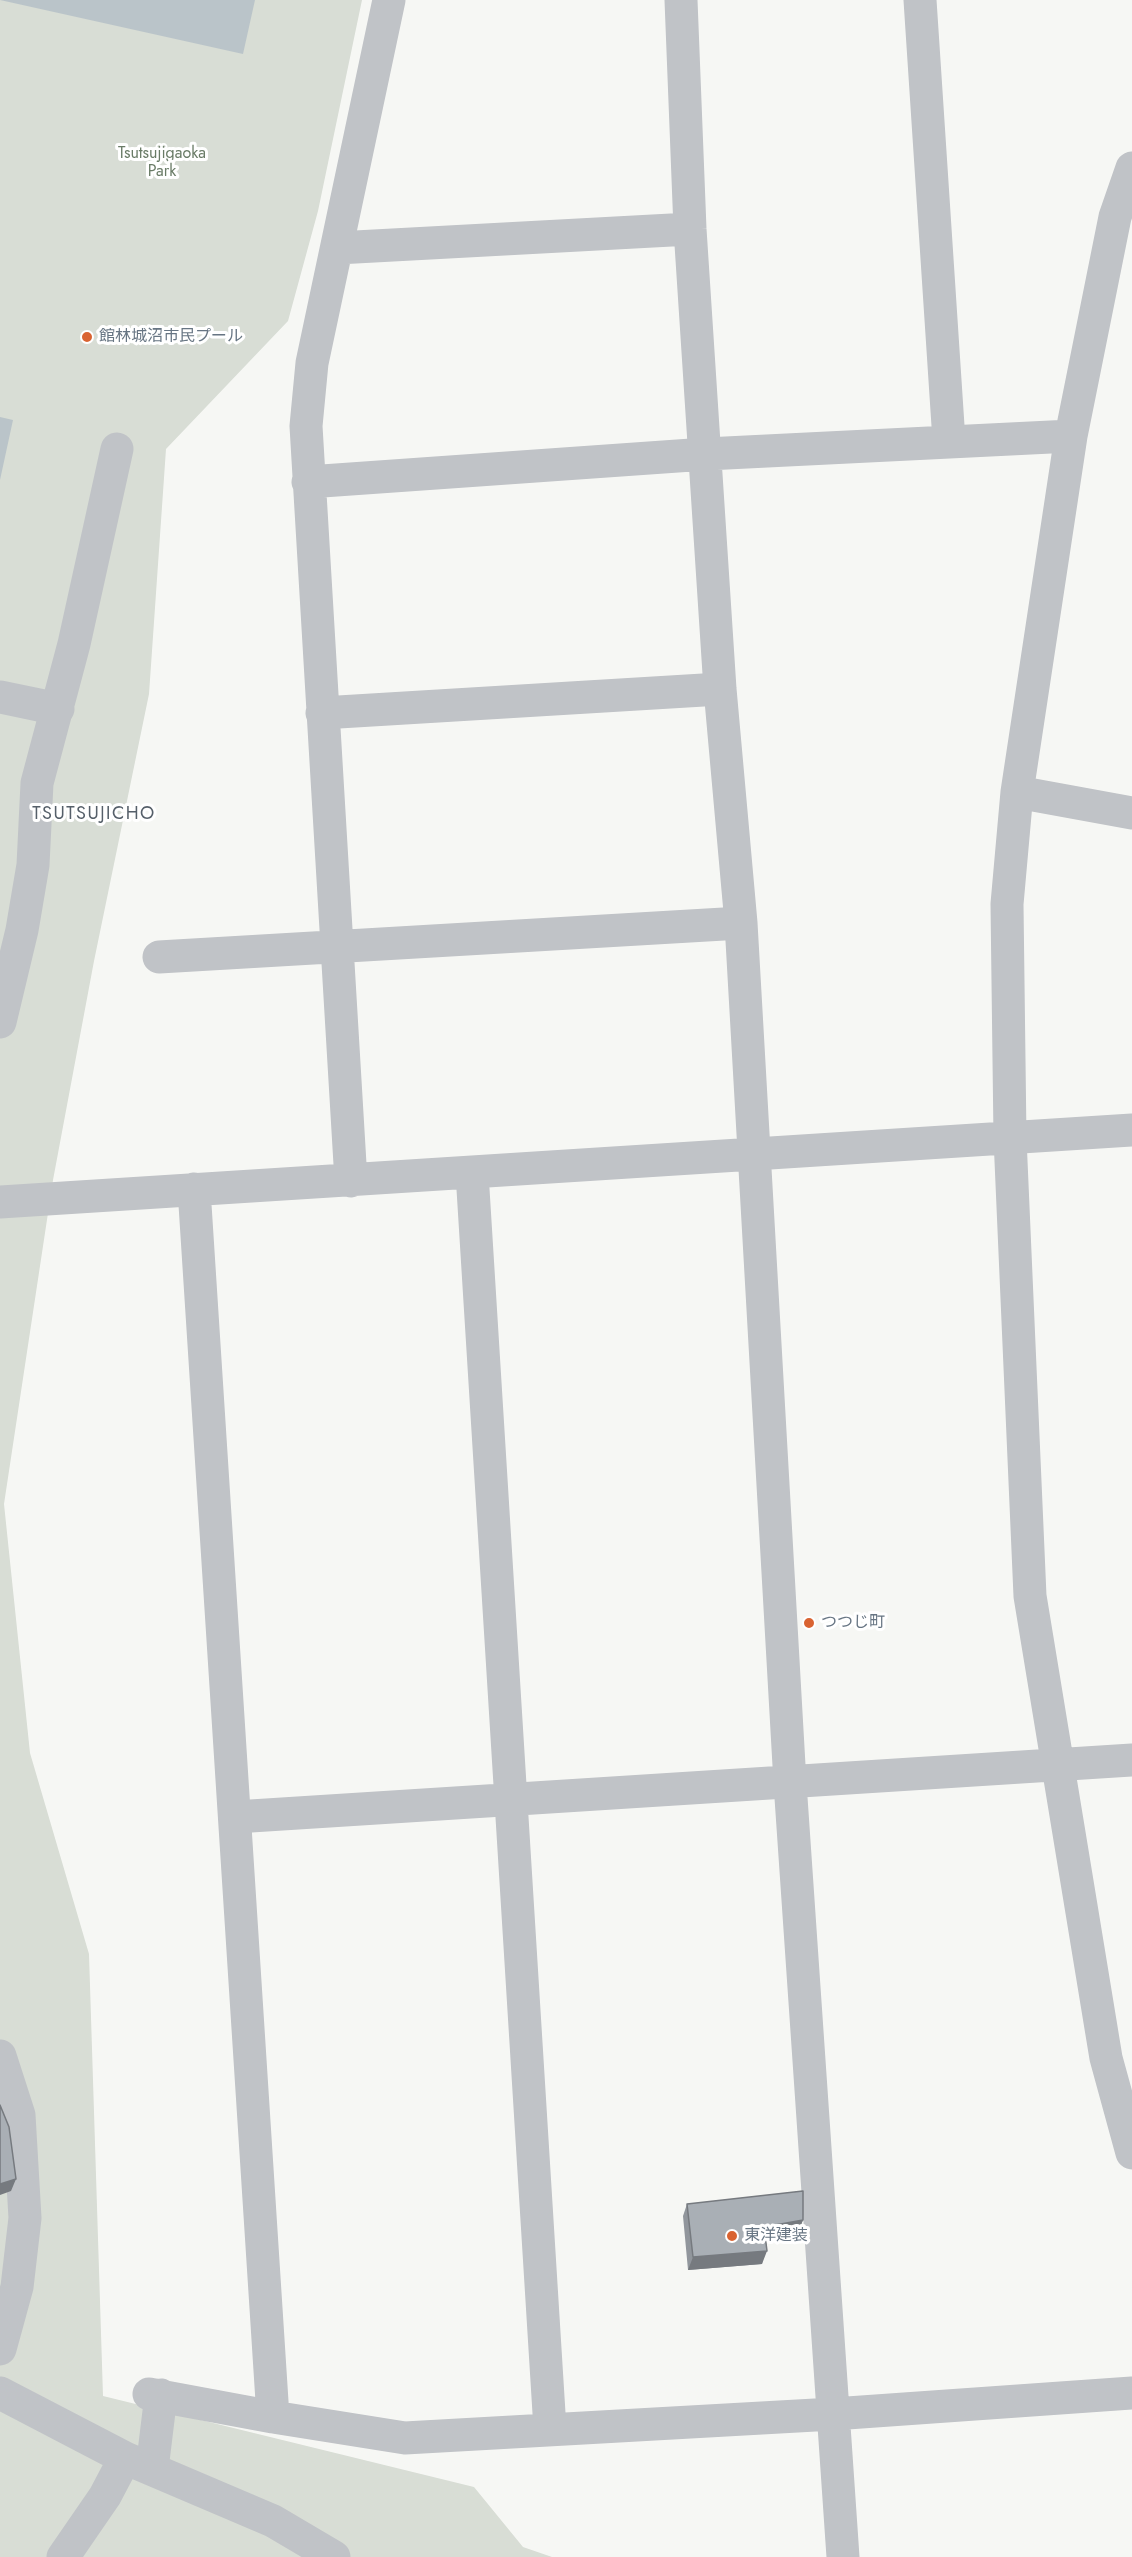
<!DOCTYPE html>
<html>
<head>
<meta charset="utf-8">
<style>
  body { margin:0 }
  canvas { display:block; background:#f6f7f4 }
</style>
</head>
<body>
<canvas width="1132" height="2557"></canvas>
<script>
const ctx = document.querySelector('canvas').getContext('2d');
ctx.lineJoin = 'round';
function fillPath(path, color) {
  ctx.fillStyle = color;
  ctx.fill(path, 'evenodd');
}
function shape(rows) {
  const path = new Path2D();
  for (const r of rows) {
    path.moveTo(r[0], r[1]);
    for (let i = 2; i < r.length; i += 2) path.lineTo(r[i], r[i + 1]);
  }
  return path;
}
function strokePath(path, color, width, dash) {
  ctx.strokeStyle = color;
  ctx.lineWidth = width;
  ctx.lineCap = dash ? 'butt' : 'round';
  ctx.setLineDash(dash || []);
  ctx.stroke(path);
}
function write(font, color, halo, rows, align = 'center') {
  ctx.font = font + ' Jost,"Noto Sans JP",sans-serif';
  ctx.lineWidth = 6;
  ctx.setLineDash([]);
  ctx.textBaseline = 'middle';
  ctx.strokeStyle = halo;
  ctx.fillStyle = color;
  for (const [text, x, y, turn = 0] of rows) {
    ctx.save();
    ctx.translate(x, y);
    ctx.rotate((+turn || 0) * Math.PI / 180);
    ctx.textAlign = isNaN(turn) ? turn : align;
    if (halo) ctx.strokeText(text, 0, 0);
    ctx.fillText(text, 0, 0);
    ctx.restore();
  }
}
const green = shape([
  [0,0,362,0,318,211,288,321,166,449,149,694,94,961,53,1180,4,1504,30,1753,89,1954,103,2396,474,2487,523,2547,552,2557,0,2557]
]);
const water = shape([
  [0,0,255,0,243,54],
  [0,417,13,420,0,480]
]);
const minor = shape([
  [681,0,690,229,720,689,741,923,790,1783,843,2557],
  [920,0,949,441],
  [1132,168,1115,217,1071,436,1017,792,1007,904,1010,1138,1030,1596,1106,2058,1132,2153],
  [337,248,690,229],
  [308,482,706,454,1071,436],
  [0,697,58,709],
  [322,713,720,689],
  [1017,792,1132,813],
  [159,957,741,923],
  [0,1022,22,930,33,865,37,783,74,644,117,449],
  [472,1173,550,2429],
  [351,1181,306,426,312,363,389,0],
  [194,1189,273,2417],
  [0,1202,1132,1130],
  [235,1817,1132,1760],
  [0,2056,19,2115,25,2218,17,2287,0,2349],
  [0,2393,125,2458],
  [149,2394,273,2417,405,2438,833,2414,1132,2393],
  [152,2469,161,2395],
  [63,2557,105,2496,125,2458,273,2521,334,2557]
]);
const wall = shape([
  [687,2204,803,2220,798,2232,766,2238,762,2264,688,2270,683,2216]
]);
const shadedWall = shape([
  [16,2179,11,2191,0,2195,0,2184],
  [803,2220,798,2232,760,2240,764,2227],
  [767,2251,762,2264,688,2270,693,2257]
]);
const building = shape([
  [0,2105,9,2127,16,2179,0,2184,0,2105],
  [803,2191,803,2220,764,2227,767,2251,693,2257,687,2204,803,2191]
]);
const markers = [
  [87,337,6,"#d96331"],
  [809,1623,6,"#d96331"],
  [732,2236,6,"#d96331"]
];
const parkNames = [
  ["Tsutsujigaoka",162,154],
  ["Park",162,172]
];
const poiNames = [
  ["館林城沼市民プール",99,337],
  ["つつじ町",821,1623],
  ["東洋建装",744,2236]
];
const neighbourhoodNames = [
  ["TSUTSUJICHO",94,815]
];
fillPath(green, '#d8ddd5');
fillPath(water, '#bac4c9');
strokePath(minor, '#c0c3c7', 33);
fillPath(wall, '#91969c');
fillPath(shadedWall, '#767a7f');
fillPath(building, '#a9afb5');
strokePath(building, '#767a7f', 1.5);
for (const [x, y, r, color] of markers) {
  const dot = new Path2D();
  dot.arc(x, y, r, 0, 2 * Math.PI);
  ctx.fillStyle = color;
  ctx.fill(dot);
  strokePath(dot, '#fff', 2);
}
write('16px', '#697b66', '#fff', parkNames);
write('16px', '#677583', '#fff', poiNames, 'left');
ctx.letterSpacing = '1.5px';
write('18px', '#555f69', '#fff', neighbourhoodNames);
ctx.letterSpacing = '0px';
</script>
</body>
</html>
